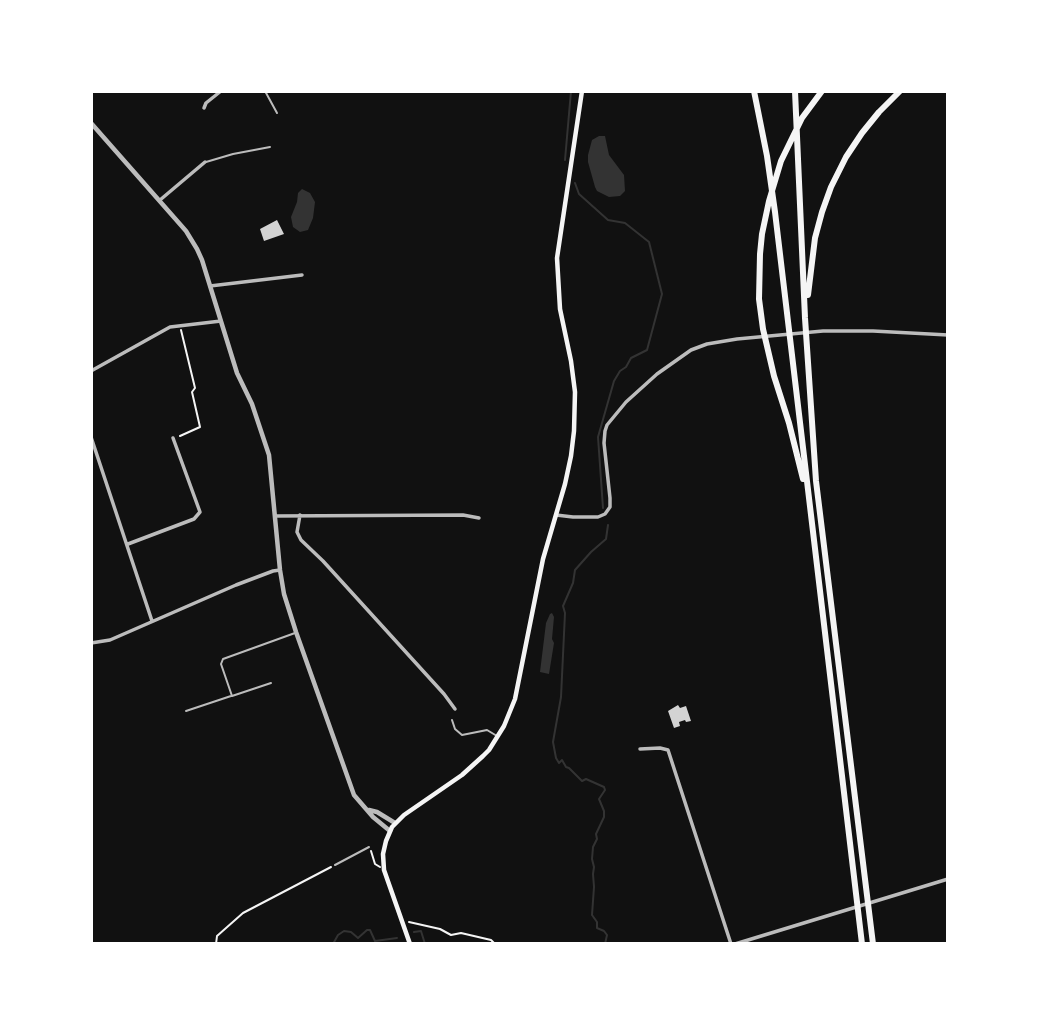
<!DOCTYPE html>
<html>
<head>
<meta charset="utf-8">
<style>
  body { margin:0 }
  #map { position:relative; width:1039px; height:1035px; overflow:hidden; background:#111; font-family:Ubuntu,sans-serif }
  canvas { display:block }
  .frame { position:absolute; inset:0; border:93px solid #fff; pointer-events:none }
</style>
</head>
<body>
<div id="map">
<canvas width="1039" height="1035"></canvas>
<div class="frame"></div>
</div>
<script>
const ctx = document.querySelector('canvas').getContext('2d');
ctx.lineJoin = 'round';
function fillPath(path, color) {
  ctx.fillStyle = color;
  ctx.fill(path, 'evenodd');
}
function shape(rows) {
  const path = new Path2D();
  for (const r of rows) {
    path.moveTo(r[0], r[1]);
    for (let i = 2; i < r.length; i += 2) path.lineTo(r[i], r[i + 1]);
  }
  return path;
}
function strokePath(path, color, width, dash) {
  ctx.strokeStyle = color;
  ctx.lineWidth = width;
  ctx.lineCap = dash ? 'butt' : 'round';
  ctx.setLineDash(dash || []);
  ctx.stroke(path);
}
const water = shape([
  [599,136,605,136,609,155,624,175,625,191,620,196,609,197,597,191,595,187,588,162,588,155,592,140],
  [302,189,310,193,315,202,313,218,308,230,300,232,293,227,291,217,297,202,298,193],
  [552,613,554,617,552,639,554,643,549,674,540,672,546,623,550,614]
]);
const stream = shape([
  [565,160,571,91],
  [575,183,579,194,608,220,625,223,649,242,662,294,647,350,631,358,626,367,620,371,614,381,598,437,603,508],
  [414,932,421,931,425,944],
  [333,944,338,935,344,931,351,932,358,938,367,930,370,930,375,941,397,938],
  [605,944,607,935,604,931,597,928,597,922,592,915,594,887,593,874,594,867,592,859,593,847,597,839,596,834,604,817,604,811,599,799,605,790,604,787,586,779,582,781,569,768,566,767,562,760,559,763,556,758,553,742,561,697,565,613,563,606,573,583,575,570,591,552,606,539,608,525]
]);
const building = shape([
  [277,220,284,234,264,241,260,229],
  [678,705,680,708,686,706,691,721,686,722,685,720,679,722,680,726,674,728,668,711]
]);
const path = shape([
  [180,436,200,427,192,392,195,388,181,330],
  [371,851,375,864,380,867],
  [409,922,440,929,451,935,461,933,491,940,495,944],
  [216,944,217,936,243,913,331,867]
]);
const service = shape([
  [265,91,277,113],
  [206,162,233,154,270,147],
  [271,683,232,696,221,664,223,659,295,633],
  [186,711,231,696],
  [452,720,455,729,462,735,487,730,497,736],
  [335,865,369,847]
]);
const minor = shape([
  [204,108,206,103,221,91],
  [160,200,205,162],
  [210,286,302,275],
  [91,371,170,327,221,321],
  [91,437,152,621],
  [300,515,297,532,301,540,323,561,444,694,455,709],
  [556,515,573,517,598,517,605,514,610,507,610,498,604,443,605,431,607,425,626,402,657,374,691,350,707,344,737,339,823,331,873,331,948,335],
  [275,516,463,515,479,518],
  [128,544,194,519,200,512,173,438],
  [91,643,110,640,236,585,273,571,280,570],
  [640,749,660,748,668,750,731,944],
  [735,944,948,879]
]);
const tertiary = shape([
  [91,123,186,231,197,249,202,260,237,373,252,404,269,455,280,570,284,594,296,632,354,795,373,817,390,831],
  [369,810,377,812,395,823]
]);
const secondary = shape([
  [410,944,384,870,383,854,386,841,392,827,404,815,462,775,483,756,489,750,504,726,515,699,543,559,565,484,571,456,574,431,575,392,571,361,560,309,557,258,582,91]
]);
const motorway = shape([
  [754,91,767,156,775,212,862,944],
  [795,91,805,318,816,481,873,944],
  [808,295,815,238,822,212,831,187,846,157,862,133,879,112,900,91],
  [803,479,789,423,774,376,763,329,759,299,760,254,762,234,769,201,781,161,802,118,822,91]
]);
fillPath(water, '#333');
strokePath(stream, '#333', 2);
fillPath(building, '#d3d3d3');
strokePath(path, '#f5f5f5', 2);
strokePath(service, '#bcbcbc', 2);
strokePath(minor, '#bcbcbc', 3.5);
strokePath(tertiary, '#bcbcbc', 4.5);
strokePath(secondary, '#f5f5f5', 4.5);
strokePath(motorway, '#f5f5f5', 6);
</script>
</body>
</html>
